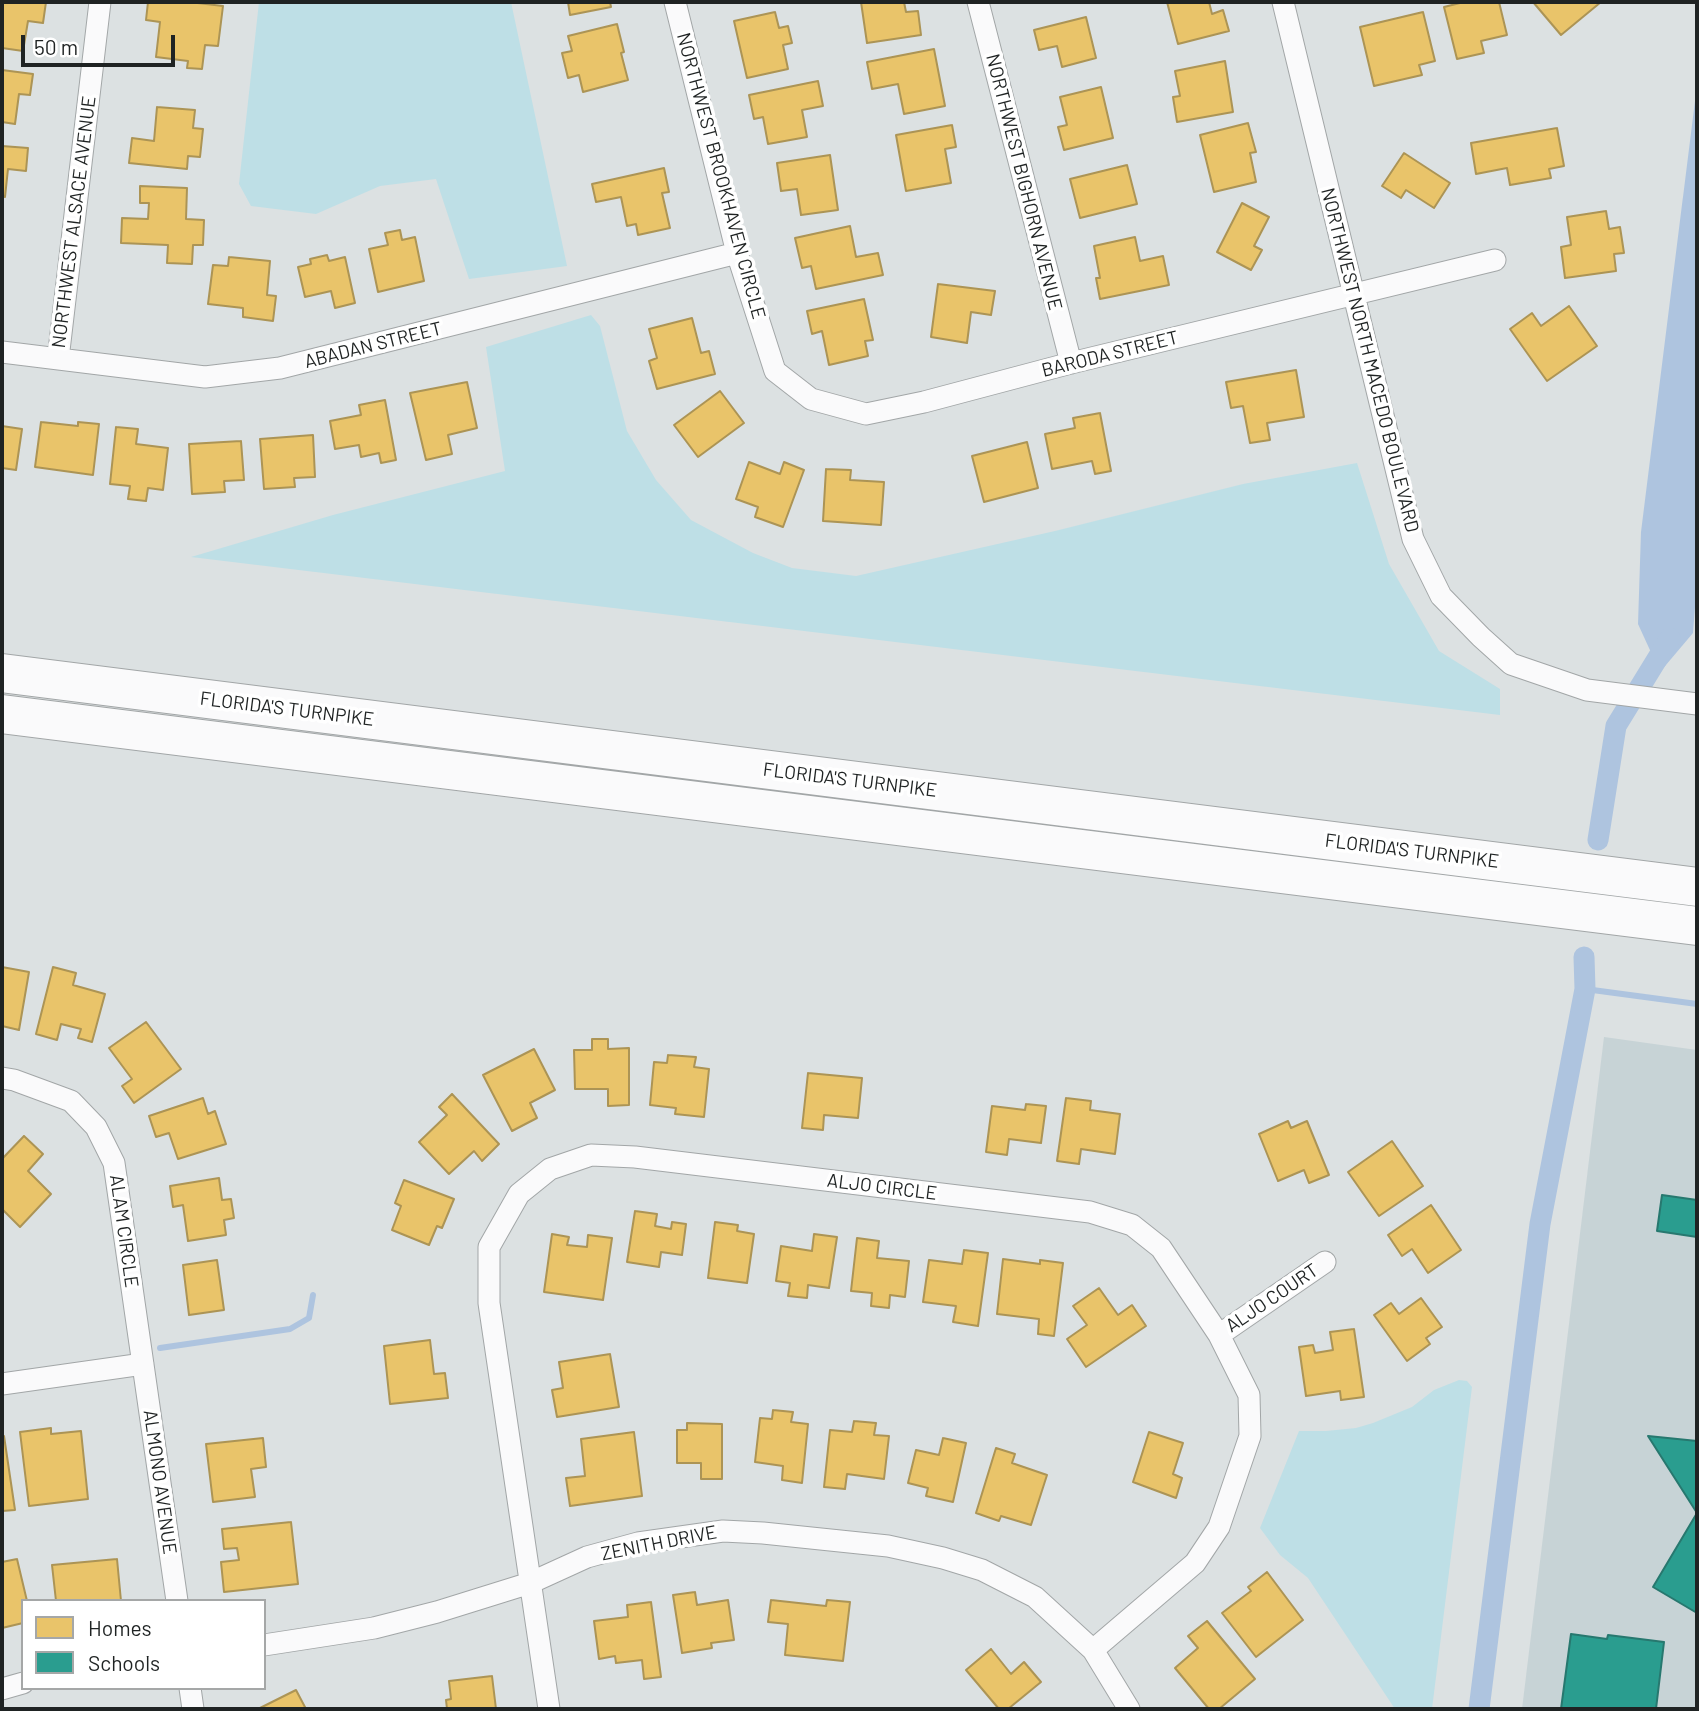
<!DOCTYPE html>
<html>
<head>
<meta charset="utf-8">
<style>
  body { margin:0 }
  #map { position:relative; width:1699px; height:1711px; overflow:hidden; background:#dce1e2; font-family:Barlow,sans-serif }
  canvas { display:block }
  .frame { position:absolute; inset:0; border:4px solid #1f2323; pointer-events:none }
  .legend { position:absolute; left:21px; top:1599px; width:245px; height:91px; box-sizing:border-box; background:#fff; border:2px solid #a5a7a7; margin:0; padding:9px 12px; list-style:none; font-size:21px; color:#1f2323 }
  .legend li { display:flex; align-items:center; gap:14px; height:35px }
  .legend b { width:35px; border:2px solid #a5a7a7 }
  .scale { position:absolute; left:21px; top:35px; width:154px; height:32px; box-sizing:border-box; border:4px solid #1f2323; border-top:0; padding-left:9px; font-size:21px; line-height:24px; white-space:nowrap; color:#1f2323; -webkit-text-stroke:5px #fff; paint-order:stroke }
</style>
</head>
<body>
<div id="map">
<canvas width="1699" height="1711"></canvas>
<div class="frame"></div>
<ul class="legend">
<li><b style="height:19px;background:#e9c46a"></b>Homes</li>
<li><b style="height:19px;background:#2a9d8f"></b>Schools</li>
</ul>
<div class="scale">50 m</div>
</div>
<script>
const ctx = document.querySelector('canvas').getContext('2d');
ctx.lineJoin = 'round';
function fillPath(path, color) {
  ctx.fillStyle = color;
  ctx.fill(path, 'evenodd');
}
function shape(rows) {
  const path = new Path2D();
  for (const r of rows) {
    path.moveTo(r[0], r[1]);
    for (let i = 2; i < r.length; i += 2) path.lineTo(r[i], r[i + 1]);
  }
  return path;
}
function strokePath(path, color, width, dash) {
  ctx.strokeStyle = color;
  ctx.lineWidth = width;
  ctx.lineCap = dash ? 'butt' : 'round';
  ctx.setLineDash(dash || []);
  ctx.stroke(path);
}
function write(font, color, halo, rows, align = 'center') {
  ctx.font = font + ' Barlow,sans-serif';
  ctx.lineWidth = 7;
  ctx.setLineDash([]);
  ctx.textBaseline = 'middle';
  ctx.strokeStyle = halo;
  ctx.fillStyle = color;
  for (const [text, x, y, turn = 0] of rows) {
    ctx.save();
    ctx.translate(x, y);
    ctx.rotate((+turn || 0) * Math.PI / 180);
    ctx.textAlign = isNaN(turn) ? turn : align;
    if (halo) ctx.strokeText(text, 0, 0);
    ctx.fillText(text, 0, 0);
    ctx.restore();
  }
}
const built = shape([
  [1604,1037,1697,1050,1697,1709,1522,1709]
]);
const green = shape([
  [259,2,511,2,567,266,469,279,436,179,380,186,316,214,251,206,239,184],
  [591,315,600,326,627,431,656,480,691,520,753,553,792,568,856,576,1055,531,1243,484,1357,463,1389,564,1439,651,1500,689,1500,715,191,557,333,515,505,471,486,347],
  [1459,1380,1467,1381,1472,1387,1432,1709,1395,1709,1308,1578,1280,1555,1260,1528,1299,1431,1326,1431,1356,1428,1373,1423,1412,1407,1434,1390]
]);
const water = shape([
  [1697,85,1697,581,1693,633,1660,672,1638,624,1641,532]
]);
const homes = shape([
  [2,2,46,2,43,23,28,21,23,51,2,48,2,2],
  [148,2,189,2,223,6,218,46,205,45,202,69,187,68,188,61,156,57,160,22,146,20,148,2],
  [568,2,610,2,611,7,570,15,568,2],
  [861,2,904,2,906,12,918,11,921,35,867,43,861,2],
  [1167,2,1209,2,1212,14,1223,10,1229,31,1178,44,1167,2],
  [1464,2,1499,2,1507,35,1481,41,1484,53,1457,59,1444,7,1464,2],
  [1533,2,1601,2,1561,35,1533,2],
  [775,12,779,28,788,26,792,43,783,45,788,69,747,78,734,21,775,12],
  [1423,12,1435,61,1419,65,1422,75,1374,86,1360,27,1423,12],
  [1086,17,1096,58,1062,67,1057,46,1039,50,1034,30,1086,17],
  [617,24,624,52,621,53,628,80,583,92,579,75,568,78,562,53,572,51,568,36,617,24],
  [934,49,945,106,904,114,898,84,872,89,867,62,934,49],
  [1225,61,1233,112,1177,122,1173,97,1180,96,1175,71,1225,61],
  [2,70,33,74,30,95,19,94,15,124,2,122,2,70],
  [818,81,823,106,802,110,807,137,768,144,763,117,754,119,749,95,818,81],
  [1101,87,1113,138,1064,150,1058,127,1067,125,1060,97,1101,87],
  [157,107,195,110,193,128,203,129,200,157,188,156,187,169,129,163,132,138,154,141,157,107],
  [1248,123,1256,152,1250,153,1256,182,1214,192,1200,135,1248,123],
  [952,125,956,147,945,149,951,183,906,191,896,135,952,125],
  [1557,128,1564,166,1549,169,1551,178,1510,185,1507,168,1476,174,1471,143,1557,128],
  [2,146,28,148,26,171,8,169,5,197,2,196,2,146],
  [1404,153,1450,183,1434,208,1406,190,1401,198,1382,186,1404,153],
  [830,155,838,210,801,215,797,189,781,191,777,163,830,155],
  [1127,165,1137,204,1080,218,1070,179,1127,165],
  [664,168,669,192,662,193,670,228,638,235,636,224,627,226,621,197,596,202,592,184,664,168],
  [140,186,187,188,186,219,204,220,203,245,193,245,192,264,167,263,168,245,121,243,122,218,148,219,149,203,140,203,140,186],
  [1242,203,1269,217,1254,246,1262,250,1251,270,1217,252,1242,203],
  [1606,211,1609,229,1620,227,1624,253,1614,254,1616,271,1565,278,1561,247,1571,245,1567,217,1606,211],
  [850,226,856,257,878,253,883,275,816,289,811,266,802,268,795,238,850,226],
  [400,230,402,240,415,237,424,281,378,292,369,249,388,245,385,233,400,230],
  [1135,237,1140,261,1163,256,1169,285,1100,299,1096,278,1100,278,1094,246,1135,237],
  [327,255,329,261,345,257,355,303,335,308,331,291,305,297,298,267,311,264,310,259,327,255],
  [229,257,270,261,267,295,276,296,273,321,243,317,243,308,208,304,213,265,228,266,229,257],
  [938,284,995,291,991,315,971,312,967,343,931,337,938,284],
  [864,299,873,340,865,341,868,356,829,365,822,331,812,334,807,311,864,299],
  [1569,306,1597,346,1547,381,1510,329,1532,313,1541,326,1569,306],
  [692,318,701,353,709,351,715,374,657,389,649,361,657,358,649,329,692,318],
  [1296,370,1304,417,1267,423,1270,440,1250,443,1243,406,1231,408,1226,382,1296,370],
  [467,382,477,428,448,435,452,454,426,460,410,393,467,382],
  [720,391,744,423,698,457,674,425,720,391],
  [385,400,396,460,381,463,379,453,361,457,359,445,335,449,330,421,361,415,359,405,385,400],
  [1100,413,1111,471,1095,474,1092,461,1052,469,1045,434,1075,428,1073,418,1100,413],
  [41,422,78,426,78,422,99,424,93,475,35,467,41,422],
  [2,426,22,429,16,470,2,468,2,426],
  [116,427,138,429,136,444,168,448,163,490,148,488,146,501,128,499,130,486,110,484,116,427],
  [313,435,315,477,294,478,295,487,264,489,260,439,313,435],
  [241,441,244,480,224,481,225,492,192,494,189,444,241,441],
  [1027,442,1038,488,984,502,972,456,1027,442],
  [749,462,780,474,784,462,804,470,783,527,755,517,758,507,736,499,749,462],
  [826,469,851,470,850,480,884,482,881,525,823,521,826,469],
  [2,967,29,972,19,1030,2,1026,2,967],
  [53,967,76,973,73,985,105,994,92,1042,78,1038,81,1029,61,1024,57,1040,36,1034,53,967],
  [146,1022,181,1069,134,1103,122,1086,132,1079,109,1048,146,1022],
  [592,1039,608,1039,608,1049,629,1048,629,1105,608,1106,608,1089,575,1089,574,1050,592,1050,592,1039],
  [534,1049,555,1090,530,1103,537,1118,512,1131,483,1075,534,1049],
  [668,1055,696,1057,694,1067,709,1069,704,1117,675,1114,676,1108,650,1105,654,1062,667,1063,668,1055],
  [808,1073,862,1078,858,1118,824,1115,823,1130,802,1128,808,1073],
  [452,1094,499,1144,482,1161,474,1151,449,1174,419,1142,447,1115,439,1107,452,1094],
  [203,1098,208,1114,215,1111,226,1144,178,1159,169,1133,156,1137,149,1116,203,1098],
  [1066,1098,1091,1101,1090,1110,1120,1114,1115,1154,1081,1149,1079,1164,1057,1161,1066,1098],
  [1026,1104,1046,1106,1041,1143,1009,1139,1007,1155,986,1152,992,1106,1025,1110,1026,1104],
  [1288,1121,1291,1128,1307,1121,1329,1175,1309,1183,1304,1170,1278,1181,1259,1134,1288,1121],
  [24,1136,43,1154,28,1171,51,1194,20,1227,2,1209,2,1159,24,1136],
  [1392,1141,1423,1186,1379,1216,1348,1172,1392,1141],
  [219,1178,222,1200,231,1199,234,1218,224,1220,226,1235,188,1241,183,1205,173,1207,170,1186,219,1178],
  [404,1180,454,1199,442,1228,437,1226,429,1245,392,1230,401,1206,395,1203,404,1180],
  [1431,1205,1461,1250,1428,1273,1412,1249,1402,1256,1388,1235,1431,1205],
  [635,1211,657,1214,655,1226,671,1229,672,1222,686,1224,682,1255,661,1252,659,1267,627,1262,635,1211],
  [715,1222,738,1225,737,1231,754,1234,747,1283,708,1278,715,1222],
  [552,1234,569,1237,567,1245,587,1247,588,1235,612,1238,603,1300,544,1292,552,1234],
  [814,1234,837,1237,829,1288,808,1285,807,1298,788,1296,790,1283,776,1281,781,1246,812,1251,814,1234],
  [857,1238,879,1241,877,1258,909,1261,905,1297,890,1295,889,1308,871,1306,872,1293,851,1291,857,1238],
  [964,1250,988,1253,978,1326,953,1322,956,1306,923,1302,929,1260,962,1264,964,1250],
  [1003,1259,1040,1264,1040,1260,1063,1263,1054,1336,1038,1334,1039,1319,997,1314,1003,1259],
  [217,1260,224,1310,189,1315,183,1265,217,1260],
  [1099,1288,1118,1315,1132,1305,1146,1326,1086,1367,1067,1339,1087,1325,1073,1306,1099,1288],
  [1421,1298,1442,1327,1426,1338,1430,1344,1407,1361,1374,1315,1391,1303,1399,1314,1421,1298],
  [1354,1329,1364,1397,1341,1400,1340,1391,1306,1396,1299,1347,1313,1345,1315,1353,1333,1350,1330,1332,1354,1329],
  [430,1340,434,1374,445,1373,448,1398,390,1404,384,1346,430,1340],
  [610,1354,619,1407,557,1417,552,1390,563,1388,559,1362,610,1354],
  [773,1410,793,1412,791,1422,808,1424,802,1483,782,1480,783,1466,755,1462,760,1418,772,1419,773,1410],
  [854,1421,876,1423,874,1435,889,1436,884,1479,847,1474,845,1489,824,1487,830,1430,852,1432,854,1421],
  [687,1423,722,1424,722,1479,701,1479,701,1463,677,1463,677,1430,687,1430,687,1423],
  [51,1428,51,1434,81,1431,88,1499,29,1506,20,1432,51,1428],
  [634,1432,642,1496,570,1506,566,1478,585,1476,581,1439,634,1432],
  [1149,1432,1183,1443,1173,1474,1182,1478,1176,1498,1133,1482,1149,1432],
  [2,1436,4,1436,15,1510,2,1511,2,1436],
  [263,1438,266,1467,251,1469,255,1497,213,1502,206,1444,263,1438],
  [943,1438,966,1443,953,1502,926,1496,928,1488,908,1483,916,1450,939,1455,943,1438],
  [996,1448,1015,1454,1012,1463,1047,1475,1031,1525,1001,1516,999,1521,976,1513,996,1448],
  [291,1522,298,1584,224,1592,221,1562,239,1560,237,1548,224,1549,222,1529,291,1522],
  [17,1559,27,1601,23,1601,23,1623,2,1628,2,1562,17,1559],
  [117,1559,121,1601,56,1601,52,1565,117,1559],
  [1267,1572,1303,1620,1256,1657,1222,1613,1251,1591,1248,1587,1267,1572],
  [695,1592,697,1605,728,1600,734,1640,711,1643,712,1648,682,1653,673,1595,695,1592],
  [771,1600,826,1606,827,1600,850,1602,843,1661,785,1655,788,1624,768,1622,771,1600],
  [651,1602,661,1677,644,1679,642,1660,616,1663,615,1656,599,1659,594,1621,628,1617,627,1605,651,1602],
  [1207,1621,1255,1679,1219,1709,1209,1709,1175,1668,1198,1648,1188,1636,1207,1621],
  [991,1649,1011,1674,1024,1662,1041,1682,1008,1709,999,1709,966,1670,991,1649],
  [492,1676,496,1709,447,1709,446,1700,451,1699,449,1681,492,1676],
  [296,1690,306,1709,258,1709,296,1690]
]);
const schools = shape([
  [1662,1195,1697,1200,1697,1237,1657,1231,1662,1195],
  [1648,1436,1697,1441,1697,1613,1653,1587,1697,1513,1648,1436],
  [1571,1634,1607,1639,1608,1635,1664,1642,1656,1709,1561,1709,1571,1634]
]);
const stream = shape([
  [1585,989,1697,1004],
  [160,1348,290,1329,309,1318,313,1295]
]);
const canal = shape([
  [1598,840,1616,726,1670,638],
  [1479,1709,1540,1224,1585,989,1584,957]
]);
const minor = shape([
  [675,2,737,253,775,371,811,399,866,414,924,402,1071,363,1495,260],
  [978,2,1071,363],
  [1283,2,1413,539,1441,596,1481,637,1511,664,1587,690,1697,704],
  [2,352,205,377,280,368,737,253],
  [58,359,100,2],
  [2,1078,14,1080,71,1101,96,1127,114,1163,177,1601],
  [1219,1335,1325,1262],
  [2,1384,143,1364],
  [264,1645,374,1628,437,1612,530,1583,587,1557,638,1543,723,1531,763,1533,888,1546,943,1558,982,1570,1035,1597,1093,1650,1129,1709],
  [190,1688,193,1709],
  [2,1689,23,1683],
  [549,1709,489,1303,489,1247,519,1194,550,1169,591,1155,635,1157,1090,1212,1132,1225,1161,1248,1219,1335,1249,1395,1250,1436,1219,1527,1195,1563,1093,1650]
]);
const motorway = shape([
  [2,673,1697,887],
  [2,714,1697,926]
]);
const streetNames = [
  ["NORTHWEST BROOKHAVEN CIRCLE",721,176,75],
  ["NORTHWEST BIGHORN AVENUE",1024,182,76],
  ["NORTHWEST ALSACE AVENUE",74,222,-83],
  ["ABADAN STREET",373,345,-14],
  ["BARODA STREET",1110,354,-14],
  ["NORTHWEST NORTH MACEDO BOULEVARD",1370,360,76],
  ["FLORIDA'S TURNPIKE",287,709,7],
  ["FLORIDA'S TURNPIKE",850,780,7],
  ["FLORIDA'S TURNPIKE",1412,851,7],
  ["ALJO CIRCLE",882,1187,7],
  ["ALAM CIRCLE",124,1231,82],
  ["ALJO COURT",1272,1298,-34],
  ["ALMONO AVENUE",160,1482,82],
  ["ZENITH DRIVE",659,1543,-11]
];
fillPath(built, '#c7d3d6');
fillPath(green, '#bedfe6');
fillPath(water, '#aec4df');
fillPath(homes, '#e9c46a');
strokePath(homes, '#ac9455', 2);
fillPath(schools, '#2a9d8f');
strokePath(schools, '#27786f', 2);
strokePath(stream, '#aec4df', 6);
strokePath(canal, '#aec4df', 21);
strokePath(minor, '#a2a6a7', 23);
strokePath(motorway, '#a2a6a7', 40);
strokePath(minor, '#fafafb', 21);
strokePath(motorway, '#fafafb', 38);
write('19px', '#1f2323', '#fff', streetNames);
</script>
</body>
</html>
